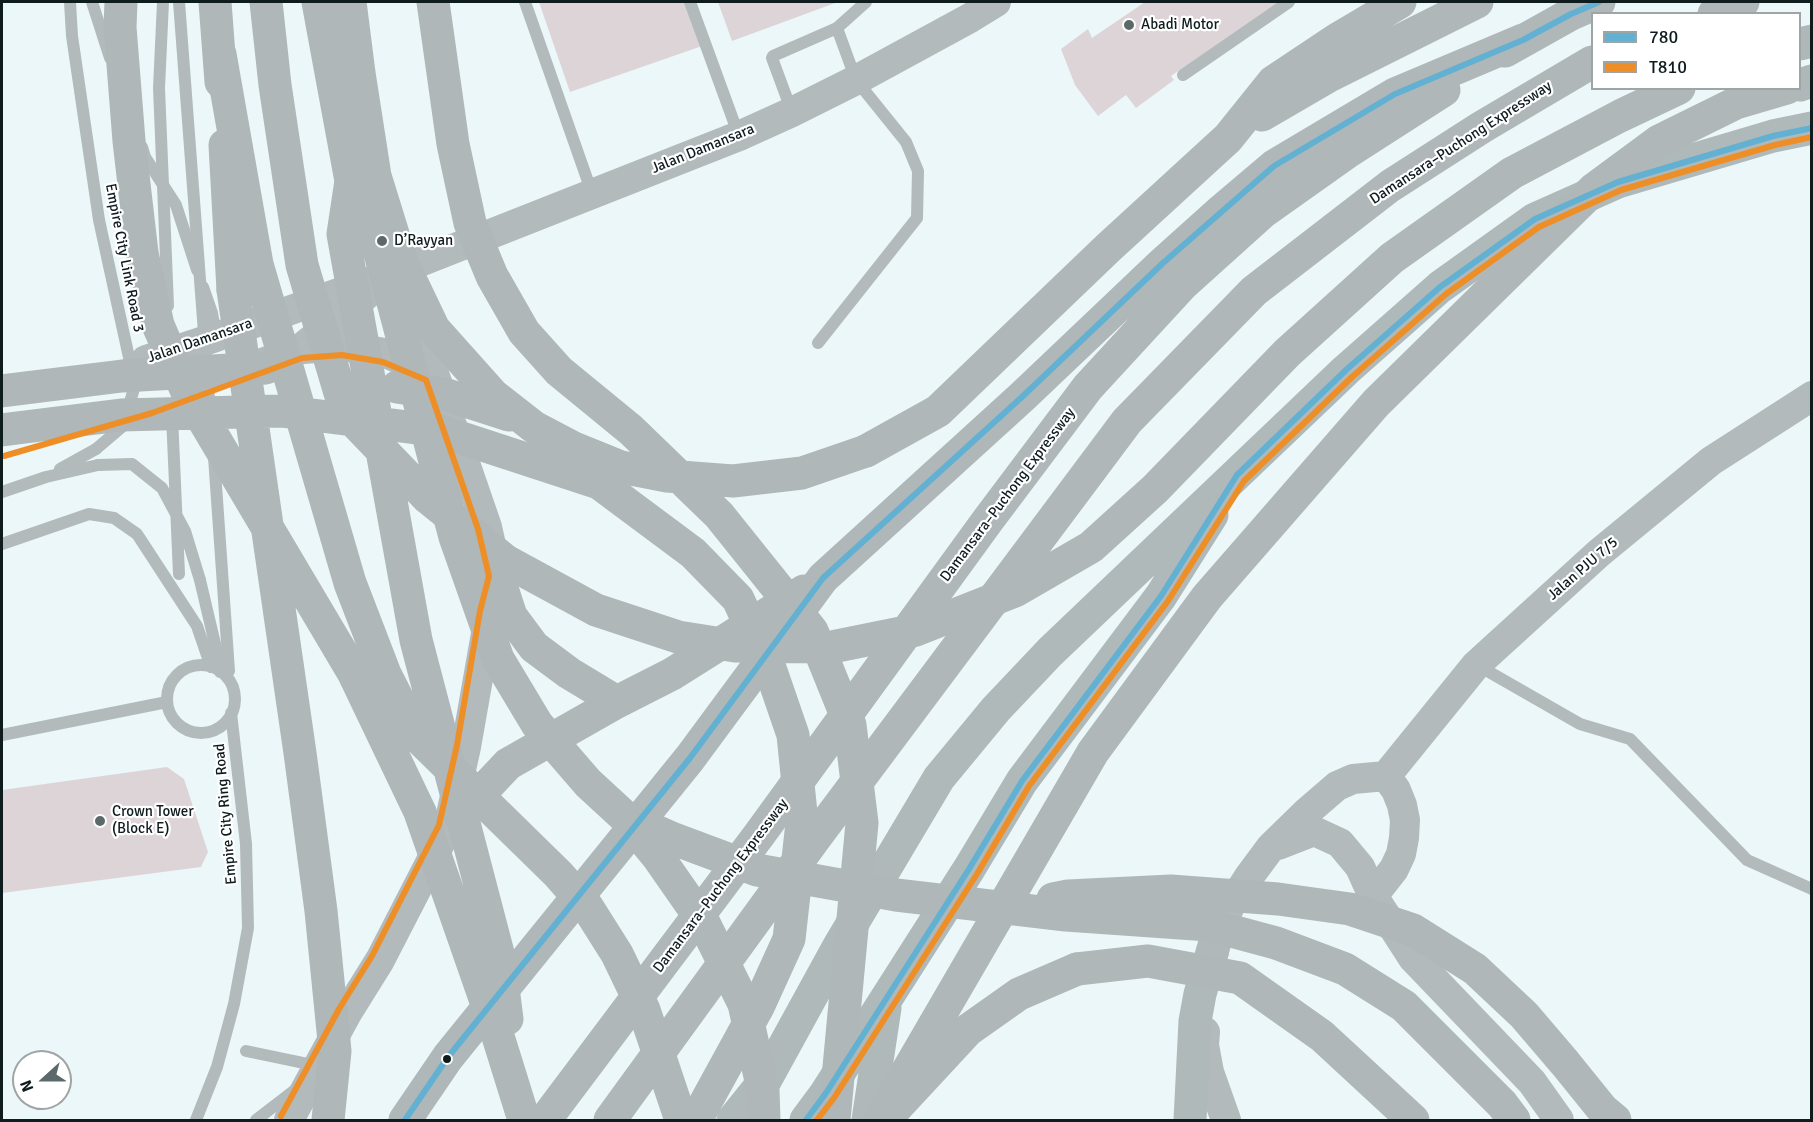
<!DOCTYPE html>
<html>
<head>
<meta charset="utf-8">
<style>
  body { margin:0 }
  #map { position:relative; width:1813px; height:1122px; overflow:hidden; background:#ecf7f9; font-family:Signika,sans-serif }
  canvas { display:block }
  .frame { position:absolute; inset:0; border:3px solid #0f1c1e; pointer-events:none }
  .legend { position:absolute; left:1591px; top:12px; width:210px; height:78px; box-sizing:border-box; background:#fff; border:2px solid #9fa4a5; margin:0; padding:8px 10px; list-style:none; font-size:18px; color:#0f1c1e }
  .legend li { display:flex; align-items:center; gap:12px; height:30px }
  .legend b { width:30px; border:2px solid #9fa4a5 }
  .north { position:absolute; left:12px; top:1050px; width:60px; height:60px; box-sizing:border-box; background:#fff; border:2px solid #9fa4a5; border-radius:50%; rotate:249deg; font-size:16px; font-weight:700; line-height:24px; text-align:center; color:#0f1c1e }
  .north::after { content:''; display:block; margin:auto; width:21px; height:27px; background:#5c696b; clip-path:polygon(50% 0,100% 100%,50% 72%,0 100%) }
</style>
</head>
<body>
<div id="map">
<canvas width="1813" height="1122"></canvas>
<div class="frame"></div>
<ul class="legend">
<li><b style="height:8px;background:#62b0d2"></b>780</li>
<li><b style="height:8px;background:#ee8e26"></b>T810</li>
</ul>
<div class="north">N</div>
</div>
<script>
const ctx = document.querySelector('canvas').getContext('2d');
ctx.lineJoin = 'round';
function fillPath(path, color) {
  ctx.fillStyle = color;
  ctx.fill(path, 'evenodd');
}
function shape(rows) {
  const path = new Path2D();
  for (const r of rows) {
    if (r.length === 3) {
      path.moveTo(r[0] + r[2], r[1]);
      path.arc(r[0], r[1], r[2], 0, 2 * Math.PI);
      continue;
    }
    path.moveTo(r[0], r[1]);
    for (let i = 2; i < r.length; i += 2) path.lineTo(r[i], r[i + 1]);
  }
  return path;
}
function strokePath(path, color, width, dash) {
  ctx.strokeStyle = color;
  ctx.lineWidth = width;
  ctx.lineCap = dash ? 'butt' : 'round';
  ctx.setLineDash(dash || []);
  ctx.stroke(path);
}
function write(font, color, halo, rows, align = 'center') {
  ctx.font = font + ' Signika,sans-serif';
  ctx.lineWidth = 4.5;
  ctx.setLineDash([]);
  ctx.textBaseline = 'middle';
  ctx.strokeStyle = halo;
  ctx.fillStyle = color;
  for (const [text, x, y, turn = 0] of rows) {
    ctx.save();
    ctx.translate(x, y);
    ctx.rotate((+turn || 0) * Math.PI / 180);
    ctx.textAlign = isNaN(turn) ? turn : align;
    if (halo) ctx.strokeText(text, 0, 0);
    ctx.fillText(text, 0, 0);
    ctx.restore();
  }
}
const building = shape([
  [539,2,690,2,705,45,570,92],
  [718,2,838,2,732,41],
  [1145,2,1280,2,1171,76,1174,80,1136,108,1126,95,1098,116,1075,85,1061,49,1088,29,1092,38],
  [167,767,184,779,208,852,201,867,2,893,2,790]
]);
const service = shape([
  [92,2,110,58],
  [525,2,592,193],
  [690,2,739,136],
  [1183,75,1289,2],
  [792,112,772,58,773,56,837,28,866,2],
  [142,147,145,157,176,205,197,270],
  [203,287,212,313,216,336],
  [818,343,917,218,918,171,906,142,856,80,837,28],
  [60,469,96,449],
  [2,492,46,477,98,465],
  [2,544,89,514,114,518,137,534,197,626,211,667],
  [200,580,220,665,220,672],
  [1477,665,1580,724,1630,739,1747,860,1812,889],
  [201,699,34],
  [2,735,167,702],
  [246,1051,318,1066],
  [196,1120,217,1067,234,1004,248,928,246,844,231,713],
  [256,1120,295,1090]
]);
const tertiary = shape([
  [409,301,487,527,495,563],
  [303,349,342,346,385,353,428,371],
  [146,360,216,337,374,280,739,136,792,112,856,80,970,18,996,2],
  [262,363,300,349,371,291],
  [1386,776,1476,665,1599,553,1711,461,1812,396],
  [1278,845,1314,831,1340,843,1360,867,1373,896,1413,958,1532,1082,1559,1120],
  [1373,896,1394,869,1401,854,1404,838,1405,820,1402,805,1396,790,1386,776],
  [1214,952,1215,942,1230,906,1248,878,1271,847,1308,811,1337,786,1353,779,1386,776],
  [1205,1032,1204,1045,1209,1072,1226,1120],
  [289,1120,347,1013,380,960,448,828,466,747,488,622]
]);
const secondary = shape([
  [733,1120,766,1079,839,946,939,778,996,709,1050,652,1346,370,1440,287,1535,219,1618,182,1773,136,1812,128],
  [806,1120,826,1093,969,869,1022,781,1161,596,1212,515],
  [868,1120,885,1008],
  [1190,1120,1195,1021,1200,994,1215,942]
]);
const motorway = shape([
  [215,2,221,82],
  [318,2,351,181],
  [1714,14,1743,2],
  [1800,44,1812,41],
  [1505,51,1571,14,1599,2],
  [1800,85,1812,81],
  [1262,115,1329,76,1477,2],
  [225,145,233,290],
  [866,451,938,411,1108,248,1228,138,1273,82,1336,40,1400,2],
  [498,576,511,616,534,647,569,673,617,702],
  [460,815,508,764,617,702,672,674,804,591],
  [891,1113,968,1030,1019,994,1077,969],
  [405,1120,448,1057,690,758,823,578,1023,396,1163,263,1222,210,1274,166,1395,94,1523,40],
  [545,1120,759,835,988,520,1088,387,1182,285,1263,212,1349,151,1444,90],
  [610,1120,815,838,1127,421,1254,291,1390,186,1482,127,1592,62]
]);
const serviceBridge = shape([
  [70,2,72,36,99,220,135,385,123,426,96,449],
  [163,2,159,88,168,306],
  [179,2,210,412],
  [172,416,179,574],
  [214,457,229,671],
  [98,465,132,464,162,488,185,531,200,580]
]);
const motorwayBridge = shape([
  [121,2,120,27,129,141,142,253,158,325,187,392,353,672,420,812,496,1030,524,1120],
  [266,2,275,85,302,265,346,413,428,498,506,561,596,610,678,637,735,646,832,647,916,630,1015,591,1091,547,1155,489,1287,353,1392,258,1512,173,1620,116,1679,88],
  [350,2,359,73,375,176,401,260,434,329,493,395,534,427,574,448,621,467,667,476,733,481,802,473,866,451],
  [433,2,453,144,470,223,492,276,524,332,559,371,631,430,719,515,812,631,850,725,862,823,834,1120],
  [220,54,257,264,350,583,385,674,416,735,558,874,588,908,617,954,644,1010,681,1120],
  [351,181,376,238,455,537,498,659,537,724,588,783,626,818,658,857,704,923,744,1004,763,1090,764,1120],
  [351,181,343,234,416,640,499,957,507,1019],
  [233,290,300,753,321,911,335,1051,328,1120],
  [397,387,447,395,509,415],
  [2,391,122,376,266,368],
  [2,430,121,415,281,411,440,431,599,483,693,553,738,599,771,671,793,735,802,823,789,939,759,1005,696,1120],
  [631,820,674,839,757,870,896,895,1066,915,1209,925,1276,943,1345,969,1404,1006,1502,1104,1514,1120],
  [1053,899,1068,896,1171,891,1278,899,1350,909,1413,930,1475,969,1524,1015,1565,1063,1603,1110,1615,1120],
  [1077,969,1148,961,1240,978,1322,1036,1413,1120],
  [879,1120,1093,752,1207,597,1376,403,1594,189,1659,141,1736,103,1787,88]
]);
const bus1 = shape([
  [405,1120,448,1057,690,758,823,578,1023,396,1163,263,1274,166,1395,94,1523,40,1571,14,1599,2],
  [806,1120,826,1093,969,869,1022,781,1161,596,1237,475,1346,370,1440,287,1535,219,1618,182,1773,136,1812,128]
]);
const bus2 = shape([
  [4,456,152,413,302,358,342,355,383,362,426,380,478,529,489,576,480,611,457,745,439,825,372,956,339,1009,281,1116],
  [817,1120,834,1098,977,874,1029,786,1168,601,1244,481,1352,377,1446,294,1539,227,1621,190,1775,145,1812,137]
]);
const markers = [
  [1129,25,6,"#5c696b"],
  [382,241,6,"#5c696b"],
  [100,821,6,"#5c696b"],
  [447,1059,5,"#0f1c1e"]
];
const poiNames = [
  ["Abadi Motor",1141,25],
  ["D’Rayyan",394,241],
  ["Crown Tower",112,812],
  ["(Block E)",112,829]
];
const streetNames = [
  ["Damansara–Puchong Expressway",1461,143,-33],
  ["Jalan Damansara",703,149,-22],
  ["Empire City Link Road 3",124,258,79],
  ["Jalan Damansara",200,341,-19],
  ["Damansara–Puchong Expressway",1008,495,-53],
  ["Jalan PJU 7/5",1583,569,-41],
  ["Empire City Ring Road",226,814,-95],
  ["Damansara–Puchong Expressway",721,886,-53]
];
fillPath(building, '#ddd4d8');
strokePath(service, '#b3babb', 12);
strokePath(tertiary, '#b3babb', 30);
strokePath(secondary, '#b0b9ba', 33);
strokePath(motorway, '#afb7b8', 33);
strokePath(serviceBridge, '#b3babb', 12);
strokePath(motorwayBridge, '#afb7b8', 33);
strokePath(bus1, '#62b0d2', 6);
strokePath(bus2, '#ee8e26', 6);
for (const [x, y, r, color] of markers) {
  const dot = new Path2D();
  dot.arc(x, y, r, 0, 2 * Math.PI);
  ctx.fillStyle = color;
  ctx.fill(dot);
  strokePath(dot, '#fff', 2);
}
write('15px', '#0f1c1e', '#fff', poiNames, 'left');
write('15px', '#0f1c1e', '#fff', streetNames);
</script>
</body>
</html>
